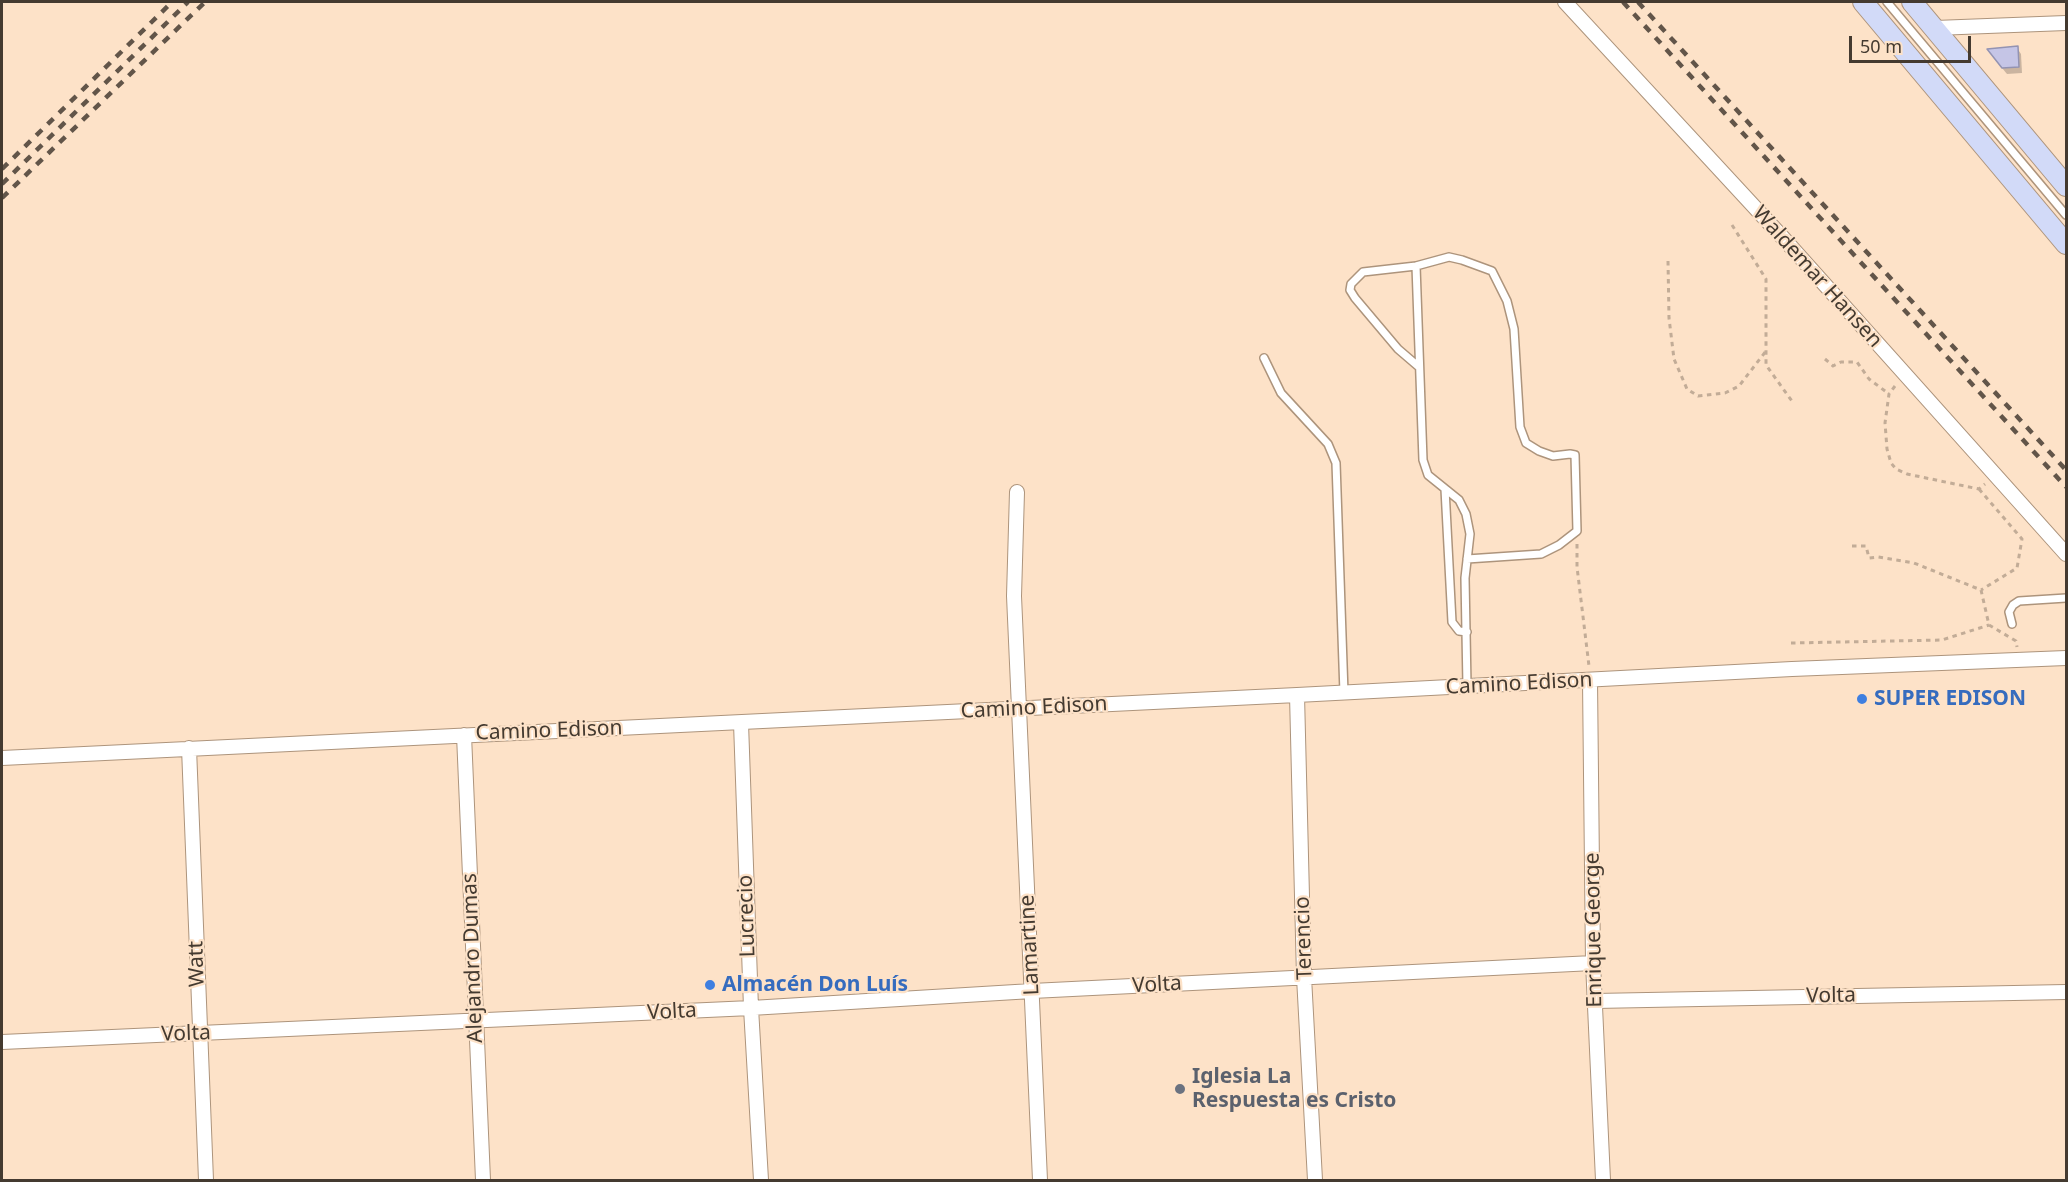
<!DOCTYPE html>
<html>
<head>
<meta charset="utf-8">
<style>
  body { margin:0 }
  #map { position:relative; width:2068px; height:1182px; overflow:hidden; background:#fde2c8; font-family:"Noto Sans",sans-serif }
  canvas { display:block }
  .frame { position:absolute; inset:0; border:3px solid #443a30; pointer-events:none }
  .scale { position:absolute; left:1849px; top:36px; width:122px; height:27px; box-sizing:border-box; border:3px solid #443a30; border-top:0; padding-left:8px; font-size:18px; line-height:21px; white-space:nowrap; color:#443a30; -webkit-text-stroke:4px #fde2c8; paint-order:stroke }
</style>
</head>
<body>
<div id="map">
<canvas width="2068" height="1182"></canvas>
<div class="frame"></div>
<div class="scale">50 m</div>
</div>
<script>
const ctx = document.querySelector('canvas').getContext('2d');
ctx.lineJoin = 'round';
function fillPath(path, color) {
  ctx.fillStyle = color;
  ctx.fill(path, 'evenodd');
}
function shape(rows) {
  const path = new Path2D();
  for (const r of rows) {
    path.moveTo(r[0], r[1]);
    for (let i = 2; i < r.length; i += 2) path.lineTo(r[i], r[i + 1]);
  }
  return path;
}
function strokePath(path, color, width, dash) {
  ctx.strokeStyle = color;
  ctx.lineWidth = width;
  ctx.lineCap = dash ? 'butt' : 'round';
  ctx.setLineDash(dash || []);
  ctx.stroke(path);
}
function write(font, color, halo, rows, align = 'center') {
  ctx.font = font + ' "Noto Sans",sans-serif';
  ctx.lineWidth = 4.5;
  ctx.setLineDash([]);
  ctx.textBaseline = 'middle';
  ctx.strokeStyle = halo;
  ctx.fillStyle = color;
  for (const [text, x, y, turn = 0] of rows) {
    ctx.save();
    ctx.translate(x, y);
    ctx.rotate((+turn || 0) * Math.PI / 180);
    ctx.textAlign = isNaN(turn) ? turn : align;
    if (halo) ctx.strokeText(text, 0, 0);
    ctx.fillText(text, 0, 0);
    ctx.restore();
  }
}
const shadow = shape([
  [2017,48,2021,54,2022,73,2007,74,1992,56]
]);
const building = shape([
  [2018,46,2019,67,2002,68,1987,49,2018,46]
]);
const path = shape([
  [1732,225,1766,279,1766,365,1794,404],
  [1668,261,1669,318,1674,359,1687,389,1698,396,1725,393,1739,386,1766,351],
  [1825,359,1833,366,1841,362,1857,362,1869,379,1889,394],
  [1895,386,1889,394,1885,423,1887,449,1891,463,1896,469,1907,474,1979,489,1985,484],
  [1979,489,2022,539,2017,568,1981,590],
  [1577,544,1577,567,1589,666],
  [1852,546,1866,546,1869,558,1878,557,1914,563,1981,590,1989,625,2016,641,2017,647],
  [1791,643,1942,640,1989,625]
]);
const lane = shape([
  [1887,2,2066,215],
  [1416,266,1449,257,1462,260,1492,271,1507,301,1514,329,1520,427,1526,443,1539,451,1553,456,1570,454,1575,455,1577,531,1559,545,1541,554,1467,559],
  [1264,358,1281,393,1328,444,1336,463,1344,693],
  [1419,367,1398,349,1355,298,1350,290,1351,284,1363,272,1416,266,1423,460,1428,475,1459,500,1466,514,1470,534,1465,578,1467,686],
  [1445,489,1452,622,1459,631,1467,632],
  [2012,624,2009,612,2013,605,2019,601,2066,598]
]);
const street = shape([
  [1565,2,1784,239,2066,554],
  [1935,28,2066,23],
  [1017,492,1014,596,1040,1180],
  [1590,680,1593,963,1603,1180],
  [1297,695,1304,977,1315,1180],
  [741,723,751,1008,761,1180],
  [464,735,483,1180],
  [189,748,206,1180],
  [2,758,1297,695,1792,669,2066,658],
  [1595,1001,2066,992],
  [2,1042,751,1008,1032,991,1593,963]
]);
const secondary = shape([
  [1863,2,2066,244],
  [1912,2,2066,186]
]);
const rail = shape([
  [1623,2,2066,487],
  [1638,2,2066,470],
  [2,169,172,2],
  [2,184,188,2],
  [2,198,205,2]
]);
const markers = [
  [1862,699,6,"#3f7fe0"],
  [710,985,6,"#3f7fe0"],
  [1180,1089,6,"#6b7280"]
];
const streetNames = [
  ["Waldemar Hansen",1817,277,48],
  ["Camino Edison",1519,684,-3],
  ["Camino Edison",1034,708,-3],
  ["Camino Edison",549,731,-2],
  ["Lucrecio",747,916,-92],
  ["Enrique George",1594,930,-91],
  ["Terencio",1304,938,-92],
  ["Lamartine",1030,945,-93],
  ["Alejandro Dumas",473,958,-92],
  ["Watt",197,964,-92],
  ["Volta",1157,985,-3],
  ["Volta",1831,996,-1],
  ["Volta",672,1012,-3],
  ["Volta",186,1034,-2]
];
const shopNames = [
  ["SUPER EDISON",1874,699],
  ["Almacén Don Luís",722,985]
];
const worshipNames = [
  ["Iglesia La",1192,1077],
  ["Respuesta es Cristo",1192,1101]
];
fillPath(shadow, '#0003');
fillPath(building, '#c5c5e6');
strokePath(building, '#9393b2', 1.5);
strokePath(lane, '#ad947c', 10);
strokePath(street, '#ad947c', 16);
strokePath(secondary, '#ad947c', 22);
strokePath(path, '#c2ac97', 3, [4.5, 4.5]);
strokePath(lane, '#fff', 7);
strokePath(street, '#fff', 14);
strokePath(secondary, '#d2daf8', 20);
strokePath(rail, '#625549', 4.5, [8, 8]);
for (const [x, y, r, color] of markers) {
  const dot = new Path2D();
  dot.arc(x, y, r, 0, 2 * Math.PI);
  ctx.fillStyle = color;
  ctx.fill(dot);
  strokePath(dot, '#fde2c8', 2);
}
write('21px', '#443a30', '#fde2c8', streetNames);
write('bold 21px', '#366cbe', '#fde2c8', shopNames, 'left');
write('bold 21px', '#5b616d', '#fde2c8', worshipNames, 'left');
</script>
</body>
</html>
